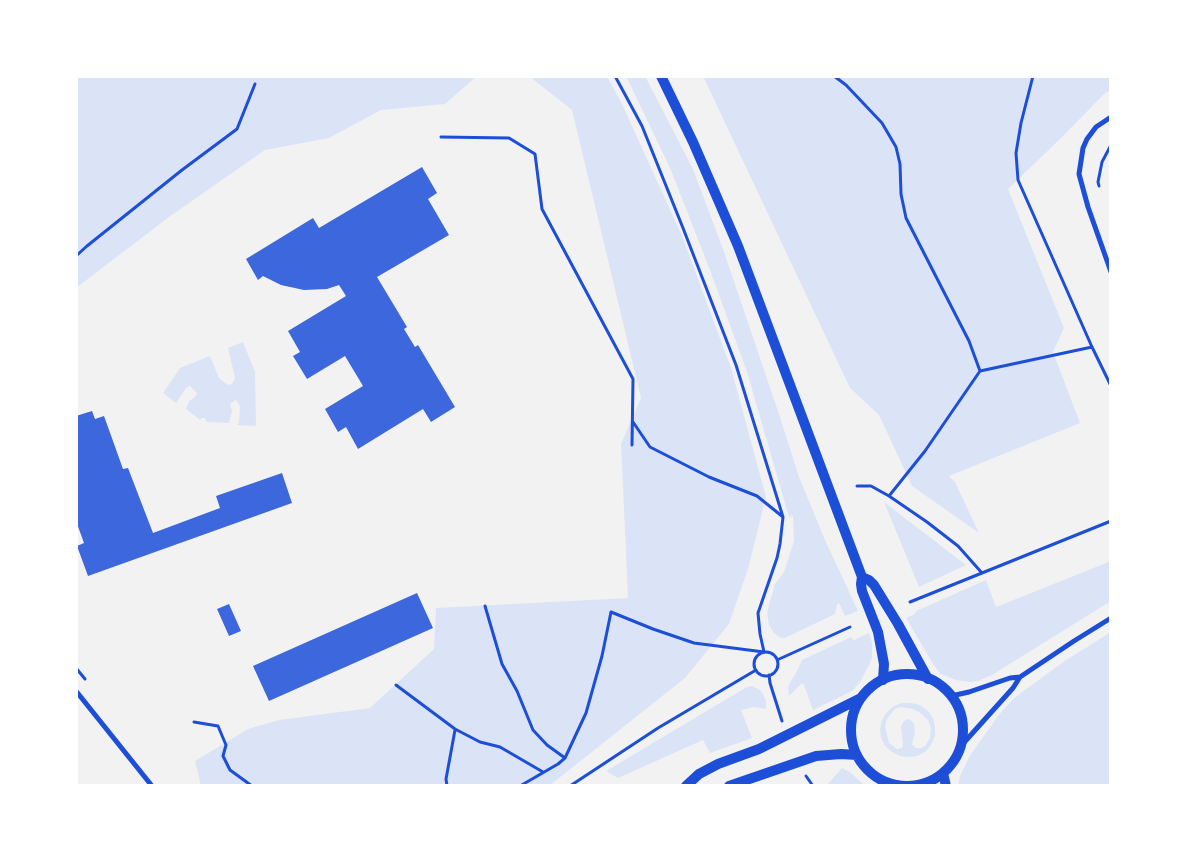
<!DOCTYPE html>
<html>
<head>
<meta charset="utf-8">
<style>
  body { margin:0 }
  #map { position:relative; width:1187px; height:862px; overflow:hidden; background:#f2f2f2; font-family:Commissioner,sans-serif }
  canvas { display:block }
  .frame { position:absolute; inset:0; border:78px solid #fff; pointer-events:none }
</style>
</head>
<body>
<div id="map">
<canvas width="1187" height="862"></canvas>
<div class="frame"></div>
</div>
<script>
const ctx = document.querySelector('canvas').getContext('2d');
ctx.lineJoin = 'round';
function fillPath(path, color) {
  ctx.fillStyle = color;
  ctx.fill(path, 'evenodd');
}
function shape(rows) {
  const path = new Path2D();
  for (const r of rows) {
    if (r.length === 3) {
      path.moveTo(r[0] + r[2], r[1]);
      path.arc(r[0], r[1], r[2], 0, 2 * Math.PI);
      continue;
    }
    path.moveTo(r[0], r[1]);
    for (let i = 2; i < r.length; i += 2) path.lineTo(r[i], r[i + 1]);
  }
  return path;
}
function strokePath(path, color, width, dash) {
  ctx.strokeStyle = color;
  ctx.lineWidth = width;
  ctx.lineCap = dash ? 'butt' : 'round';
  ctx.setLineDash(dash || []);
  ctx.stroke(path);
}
const green = shape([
  [76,76,477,76,445,104,381,110,329,138,265,150,169,217,76,288],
  [529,76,607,76,622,104,682,236,731,368,766,497,748,569,729,624,685,678,549,786,201,786,195,761,248,729,279,720,370,708,434,649,436,608,628,598,621,444,641,398,572,110],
  [626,76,645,76,693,169,723,249,779,414,799,477,825,540,858,611,845,616,839,603,837,605,835,614,785,638,781,638,774,633,769,625,767,612,775,584,784,572,794,541,793,516,789,517,747,372,711,273,671,170],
  [703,76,1111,76,1111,90,1105,93,1062,137,1008,189,1064,328,1053,352,1080,423,949,476,955,482,979,533,912,486,879,415,850,388],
  [243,342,255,372,256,426,237,425,239,423,240,406,236,400,230,404,232,411,229,423,207,422,205,418,202,418,200,420,186,409,189,401,194,398,197,393,190,386,186,388,176,403,163,393,180,368,210,356,219,378,228,385,232,384,235,378,228,348],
  [884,502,966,565,919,587],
  [1111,561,1111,601,992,675,978,681,970,682,956,680,941,674,935,667,906,618,915,614,916,611,986,580,996,607],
  [1111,632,1111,786,958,786,960,776,969,757,998,716,1014,698,1066,660],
  [869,633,872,643,872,658,869,665,860,682,852,691,813,710,804,685,802,683,789,696,788,688,790,682,795,675,802,660,851,637,854,641,856,639],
  [752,686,760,690,763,694,766,701,766,709,754,707,741,710,752,738,710,753,703,740,618,778,606,771,745,688],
  [902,703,912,703,920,705,928,711,933,718,935,727,935,736,931,745,925,752,917,756,908,757,900,756,892,752,885,746,881,738,880,729,882,720,887,712,894,706],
  [900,707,913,709,919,712,928,720,931,728,930,738,925,746,921,748,916,748,912,744,915,733,914,724,911,720,908,719,904,721,901,726,903,745,902,748,897,749,889,743,885,726,887,719,895,709],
  [842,768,850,772,865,786,827,785]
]);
const building = shape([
  [422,167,437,193,428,199,449,235,377,277,407,327,404,329,415,347,418,345,455,407,431,422,423,409,358,449,346,427,338,432,325,409,363,386,345,356,307,379,293,356,300,352,288,331,346,296,339,285,327,289,304,290,281,285,263,276,258,280,246,259,313,218,319,228],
  [92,411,95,419,104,416,123,469,128,468,153,533,220,508,216,496,282,473,292,503,88,576,77,546,84,543,76,521,76,416],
  [417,593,433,628,269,701,253,666],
  [229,604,241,631,229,636,217,609]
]);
const path = shape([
  [834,76,846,85,882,123,896,147,900,164,901,194,906,218,969,341,980,371,925,451,889,496],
  [1033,76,1021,123,1016,153,1018,180,1092,347,1111,386],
  [441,137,509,138,535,154,542,209,633,379,632,445],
  [1099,186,1098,182,1102,162,1111,145],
  [76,256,87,246,182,170,237,129,255,84],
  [980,371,1092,347],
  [633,422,650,447,709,477,757,496,783,517],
  [857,486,871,486,889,496,927,522,958,546,982,573],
  [910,602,1111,521],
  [485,606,502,664,517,691,533,730,547,745,565,758],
  [766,664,12],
  [777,660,850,627],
  [76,668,85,679],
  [769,675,770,683,782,721],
  [396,685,455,729,480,742,500,747,543,772],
  [194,722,218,726,226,745,223,756,230,770,252,786],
  [806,776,813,786],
  [447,786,446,779,455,730],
  [520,786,558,764,565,758,586,713,602,656,611,612,653,629,694,643,764,652,760,634,758,613,777,558,780,544,783,517,736,365,683,228,642,126,615,76],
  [570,786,658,728,756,670]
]);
const minor = shape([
  [1111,117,1096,127,1087,139,1083,148,1079,174,1088,207,1111,272],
  [76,691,152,786],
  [951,696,969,692,1010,678,1020,677],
  [960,747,1013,688,1020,677,1074,641,1111,618]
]);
const secondary = shape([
  [661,76,693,142,738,246,862,577,861,584,862,591,878,632,884,664,883,680],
  [862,577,869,580,874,585,898,624,928,679],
  [907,730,56],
  [943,773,946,786],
  [686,786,699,774,718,764,759,749,861,698],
  [729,786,816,756,841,754,857,755]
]);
fillPath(green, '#dbe4f7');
fillPath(building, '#3d67dc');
strokePath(path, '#1d4ed8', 3);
strokePath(minor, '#1d4ed8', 5);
strokePath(secondary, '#1d4ed8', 10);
</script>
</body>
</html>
